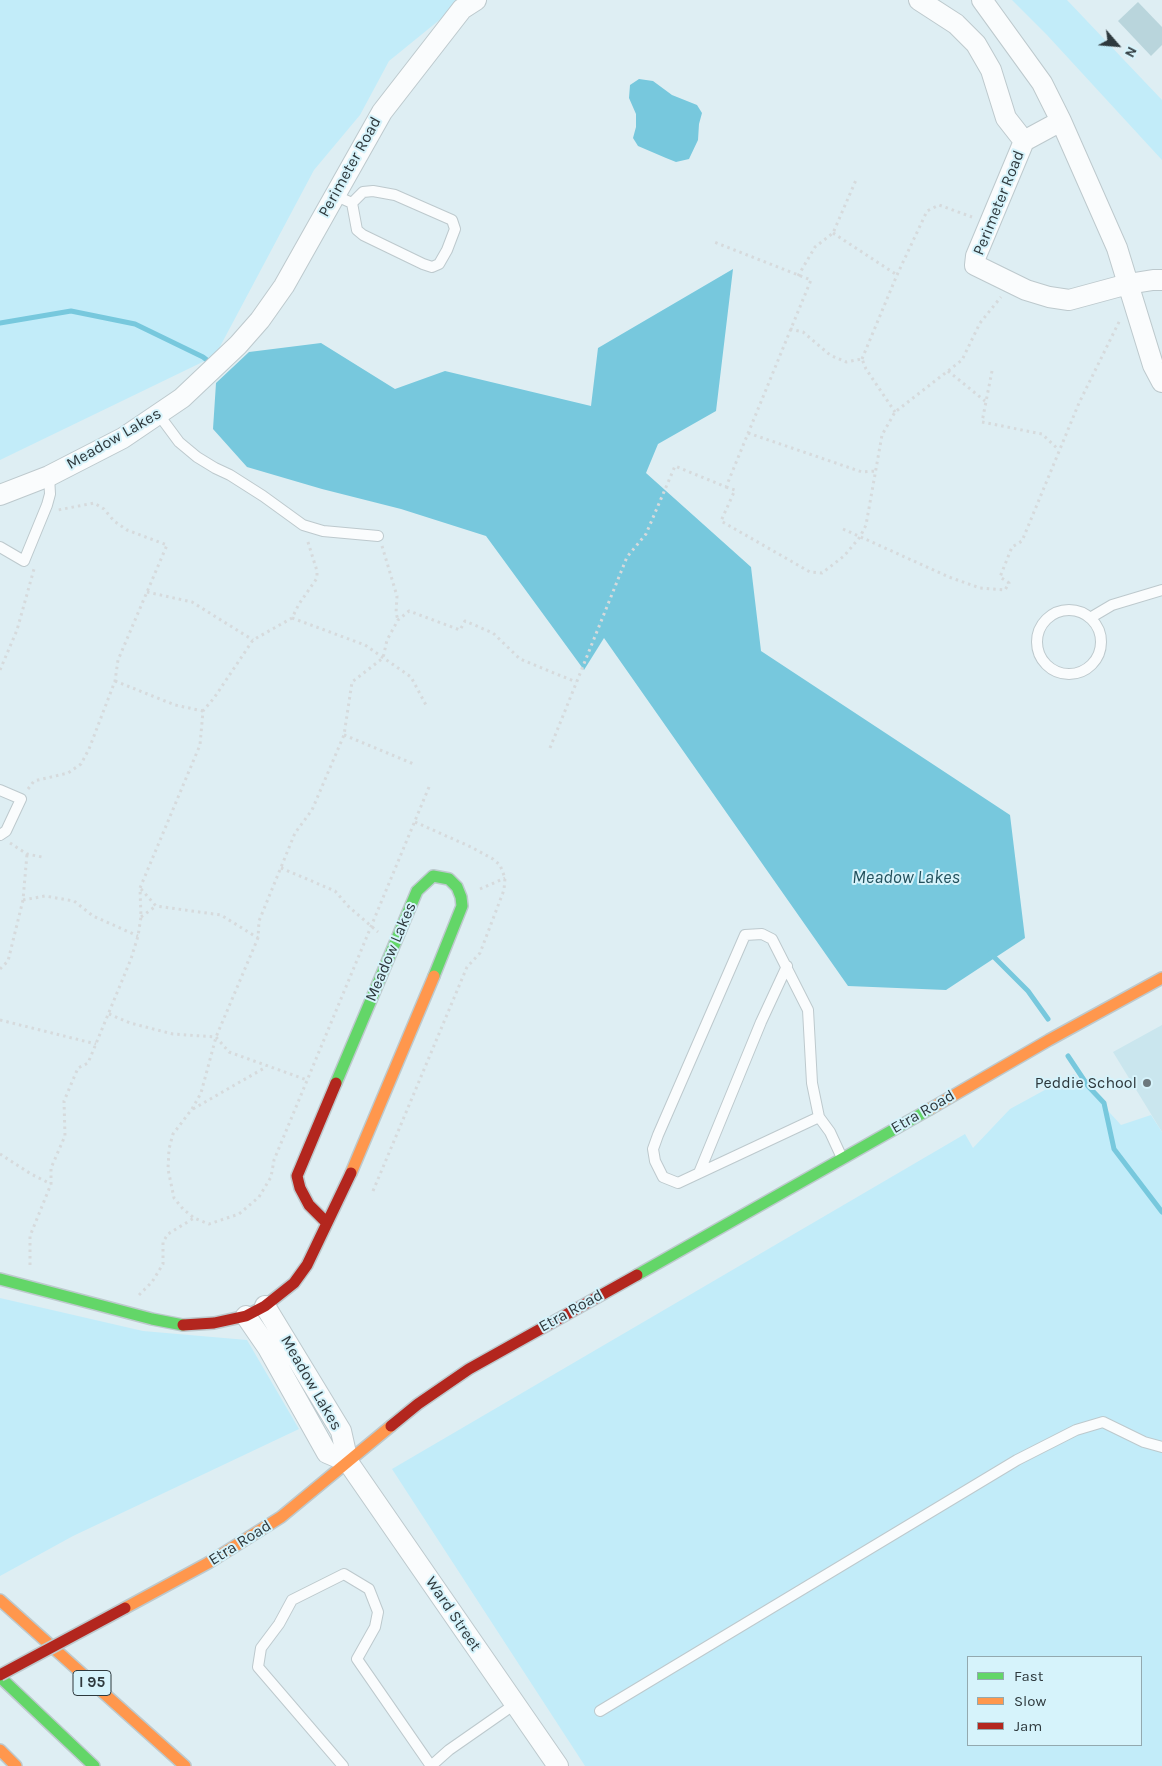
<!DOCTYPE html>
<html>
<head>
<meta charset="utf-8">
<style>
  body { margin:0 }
  #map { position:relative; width:1162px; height:1766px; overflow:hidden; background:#deeef3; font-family:Karla,sans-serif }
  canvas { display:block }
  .legend { position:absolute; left:967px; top:1656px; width:175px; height:90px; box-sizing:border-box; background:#d6f3fb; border:1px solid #93a9af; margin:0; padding:6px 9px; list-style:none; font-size:15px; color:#2e393d }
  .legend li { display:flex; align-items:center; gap:10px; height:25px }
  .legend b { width:25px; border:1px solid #93a9af }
  .north { position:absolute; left:1092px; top:20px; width:50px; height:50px; -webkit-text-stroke:4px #d6f3fb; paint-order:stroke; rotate:117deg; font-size:14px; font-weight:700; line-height:20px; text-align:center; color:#2e393d }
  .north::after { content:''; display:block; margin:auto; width:18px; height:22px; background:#2e393d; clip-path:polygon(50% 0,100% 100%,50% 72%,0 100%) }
</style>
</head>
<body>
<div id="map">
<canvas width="1162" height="1766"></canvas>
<ul class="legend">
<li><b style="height:6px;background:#63d668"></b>Fast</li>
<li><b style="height:6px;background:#ff974d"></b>Slow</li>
<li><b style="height:6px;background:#b3261e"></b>Jam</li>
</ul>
<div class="north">N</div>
</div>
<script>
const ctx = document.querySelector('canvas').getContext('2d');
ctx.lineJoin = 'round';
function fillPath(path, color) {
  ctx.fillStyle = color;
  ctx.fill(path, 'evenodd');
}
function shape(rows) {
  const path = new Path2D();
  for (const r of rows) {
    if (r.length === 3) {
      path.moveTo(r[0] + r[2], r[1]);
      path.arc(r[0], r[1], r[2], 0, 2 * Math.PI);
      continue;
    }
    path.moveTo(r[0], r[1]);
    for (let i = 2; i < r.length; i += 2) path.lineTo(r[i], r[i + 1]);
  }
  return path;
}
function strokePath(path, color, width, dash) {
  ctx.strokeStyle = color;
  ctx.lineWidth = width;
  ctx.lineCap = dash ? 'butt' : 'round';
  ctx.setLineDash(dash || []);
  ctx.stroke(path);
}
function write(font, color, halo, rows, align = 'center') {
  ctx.font = font + ' Karla,sans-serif';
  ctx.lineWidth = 4;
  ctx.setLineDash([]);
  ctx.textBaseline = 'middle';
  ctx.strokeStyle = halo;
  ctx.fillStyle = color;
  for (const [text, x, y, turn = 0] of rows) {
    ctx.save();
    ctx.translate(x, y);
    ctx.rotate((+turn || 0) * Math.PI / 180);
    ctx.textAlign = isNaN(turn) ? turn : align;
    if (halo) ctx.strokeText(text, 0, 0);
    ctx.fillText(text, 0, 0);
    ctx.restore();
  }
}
const built = shape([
  [1162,1025,1162,1132,1113,1052]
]);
const green = shape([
  [0,0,464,0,389,61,360,115,314,170,215,356,0,460],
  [1012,0,1067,0,1162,100,1162,160,1047,35],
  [1074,1074,1121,1125,1151,1115,1162,1132,1162,1766,585,1766,392,1469,965,1134,973,1148,1010,1109],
  [968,1657,1141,1657,1141,1745,968,1745],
  [0,1298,143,1331,247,1340,299,1429,73,1536,0,1576]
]);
const water = shape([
  [639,79,653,81,672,95,697,105,702,113,699,124,698,140,689,159,676,162,666,158,638,146,633,138,636,127,636,114,629,98,630,85],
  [733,269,716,411,658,444,646,473,751,567,761,651,1010,815,1025,938,946,990,848,986,604,638,584,670,486,536,401,509,322,489,247,467,213,429,216,383,249,352,321,343,395,389,445,371,591,406,598,348]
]);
const stream = shape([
  [0,323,71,311,135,324,203,357,212,364],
  [990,953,1028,991,1048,1019],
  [1068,1056,1088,1086,1104,1103,1114,1149,1162,1212]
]);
const building = shape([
  [1138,2,1162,27,1162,45,1151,56,1118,21]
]);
const path = shape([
  [833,233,897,275],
  [798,276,815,247,833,233,856,180],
  [790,329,803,332,830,355,846,362,862,359,866,369,895,412],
  [862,359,897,275,927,211,939,205,972,217],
  [948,371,985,401],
  [992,371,982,422,1042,434,1059,450],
  [748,433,862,472,876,471],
  [726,487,735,490,721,521,810,572,822,573,844,556,860,537,866,525,882,435,895,412,962,360,980,323,1001,297],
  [843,529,949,577,980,588,1005,590,1009,583,1000,577,1012,547,1022,541,1079,403,1120,320],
  [382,546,397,596,396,613,398,620],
  [147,592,192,602,253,640],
  [292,618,365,645,411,677,427,707],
  [0,670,17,630,34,569],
  [115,681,175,705,203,711],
  [344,735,416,765],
  [550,748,627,557,646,534,675,466,726,487,811,280,714,242],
  [429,787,274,1160,271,1177,259,1197,239,1214,209,1224,194,1218,183,1209,174,1198,168,1169,169,1149,173,1134,192,1109,201,1093,216,1037,258,938,259,921,295,833,312,810,344,735,352,682,383,658,387,640,398,620,409,611,460,630,465,621,493,633,520,659,576,682],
  [28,789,34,781,68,773,81,764,89,749,115,681,118,660,167,545,127,530,114,521,104,509,94,503,58,510],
  [10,843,27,854,42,857],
  [281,868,335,891,349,907,378,932],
  [141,889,156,906,221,915,258,938],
  [480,889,505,878],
  [23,900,45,896,74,901,93,916,138,936],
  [141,917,156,906],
  [0,969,8,961,23,900,27,854],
  [109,1014,130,1023,173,1034,216,1037,229,1052,307,1080],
  [0,1020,96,1044],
  [193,1109,266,1067],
  [0,1154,31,1174,51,1184],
  [373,1191,467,967,480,953,504,890,505,878,500,865,493,859,471,847,415,822],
  [30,1265,30,1236,51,1184,51,1168,65,1136,64,1101,78,1068,88,1063,131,959,138,936,141,917,140,888,200,745,203,711,214,698,253,640,292,618,299,604,317,578,317,571,307,539],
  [139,1295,152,1282,163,1264,163,1242,168,1234,194,1218]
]);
const lane = shape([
  [334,195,352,203,363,192,373,191,395,195,452,220,455,229,447,250,439,264,432,267,423,264,363,235,357,230,352,203],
  [159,415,179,442,197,457,215,468,230,475,263,496,303,525,323,531,378,536],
  [0,547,24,561,47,505,50,494,49,476],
  [1069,642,32],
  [1090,618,1112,605,1162,590],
  [0,790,21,799,6,831,0,835],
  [819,1117,678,1183,663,1177,655,1161,653,1149,658,1135,745,935,762,934,772,939,808,1010,812,1083,819,1117,830,1132,842,1158],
  [699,1173,761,1022,787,966],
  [600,1711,1017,1460,1076,1430,1103,1422,1144,1442,1162,1447],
  [343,1766,258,1667,261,1648,279,1624,292,1600,344,1574,369,1589,378,1612,375,1627,357,1659,431,1766],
  [431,1766,449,1750,515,1704]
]);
const street = shape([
  [919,0,956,24,976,44,991,70,1006,118,1024,141],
  [982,0,1042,83,1061,121,1117,248,1153,365,1162,382],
  [1061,121,1024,141,976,256,975,265,1026,290,1049,297,1069,300,1128,284,1153,280,1162,280],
  [0,495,49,476,123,438,182,398,238,345,260,320,284,286,382,112,462,9,476,0],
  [265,1306,341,1431,348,1462,558,1766],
  [246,1316,268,1348,327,1453,348,1462]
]);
const fast = shape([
  [336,1083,417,891,433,876,449,879,457,887,461,897,462,906,434,976],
  [637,1275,930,1109],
  [0,1279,152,1319,183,1325],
  [0,1677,94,1766]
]);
const slow = shape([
  [930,1109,1049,1040,1162,978],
  [351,1173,434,976],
  [0,1600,185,1766],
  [125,1608,208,1563,281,1517,391,1426],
  [0,1750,16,1766]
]);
const jam = shape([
  [327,1223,309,1205,300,1188,297,1176,336,1083],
  [183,1325,214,1323,246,1316,265,1306,294,1283,307,1265,351,1173],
  [391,1426,418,1404,469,1369,637,1275]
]);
const jamBridge = shape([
  [0,1675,125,1608]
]);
const markers = [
  [1147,1083,5,"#6c787d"]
];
const shields = [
  [92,1683,38]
];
const shieldNames = [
  ["I 95",92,1683]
];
const streetNames = [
  ["Perimeter Road",350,167,-61],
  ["Perimeter Road",999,203,-68],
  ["Meadow Lakes",114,439,-30],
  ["Meadow Lakes",391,952,-67],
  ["Etra Road",923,1112,-30],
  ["Etra Road",571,1311,-29],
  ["Meadow Lakes",311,1383,60],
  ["Etra Road",240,1543,-32],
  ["Ward Street",453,1614,56]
];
const poiNames = [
  ["Peddie School",1137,1083]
];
const waterNames = [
  ["Meadow Lakes",906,878]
];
fillPath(built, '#cae6ee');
fillPath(green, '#c2ecf9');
fillPath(water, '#77c8dd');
strokePath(stream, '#77c8dd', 5);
fillPath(building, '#b9d5dc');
strokePath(lane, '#bdc9cd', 12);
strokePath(street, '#bdc9cd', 22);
strokePath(fast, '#bdc9cd', 14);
strokePath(slow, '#bdc9cd', 14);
strokePath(jam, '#bdc9cd', 14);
strokePath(path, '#d6dadc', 3, [2.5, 4]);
strokePath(lane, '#fafcfd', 10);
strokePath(street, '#fafcfd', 20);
strokePath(fast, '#63d668', 11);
strokePath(slow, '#ff974d', 11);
strokePath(jam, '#b3261e', 11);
strokePath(jamBridge, '#bdc9cd', 14, []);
strokePath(jamBridge, '#b3261e', 11);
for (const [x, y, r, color] of markers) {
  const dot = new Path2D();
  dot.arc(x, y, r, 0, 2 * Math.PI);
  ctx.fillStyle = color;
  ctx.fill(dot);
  strokePath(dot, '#d6f3fb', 2);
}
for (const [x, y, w] of shields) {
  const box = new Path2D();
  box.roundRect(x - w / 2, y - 12.5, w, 25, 4);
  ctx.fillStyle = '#d6f3fb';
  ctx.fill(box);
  strokePath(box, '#2e393d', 1);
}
write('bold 15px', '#2e393d', null, shieldNames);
write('16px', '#2e393d', '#d6f3fb', streetNames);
write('16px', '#2e393d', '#d6f3fb', poiNames, 'right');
write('italic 18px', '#22505c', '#d6f3fb', waterNames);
</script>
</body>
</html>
